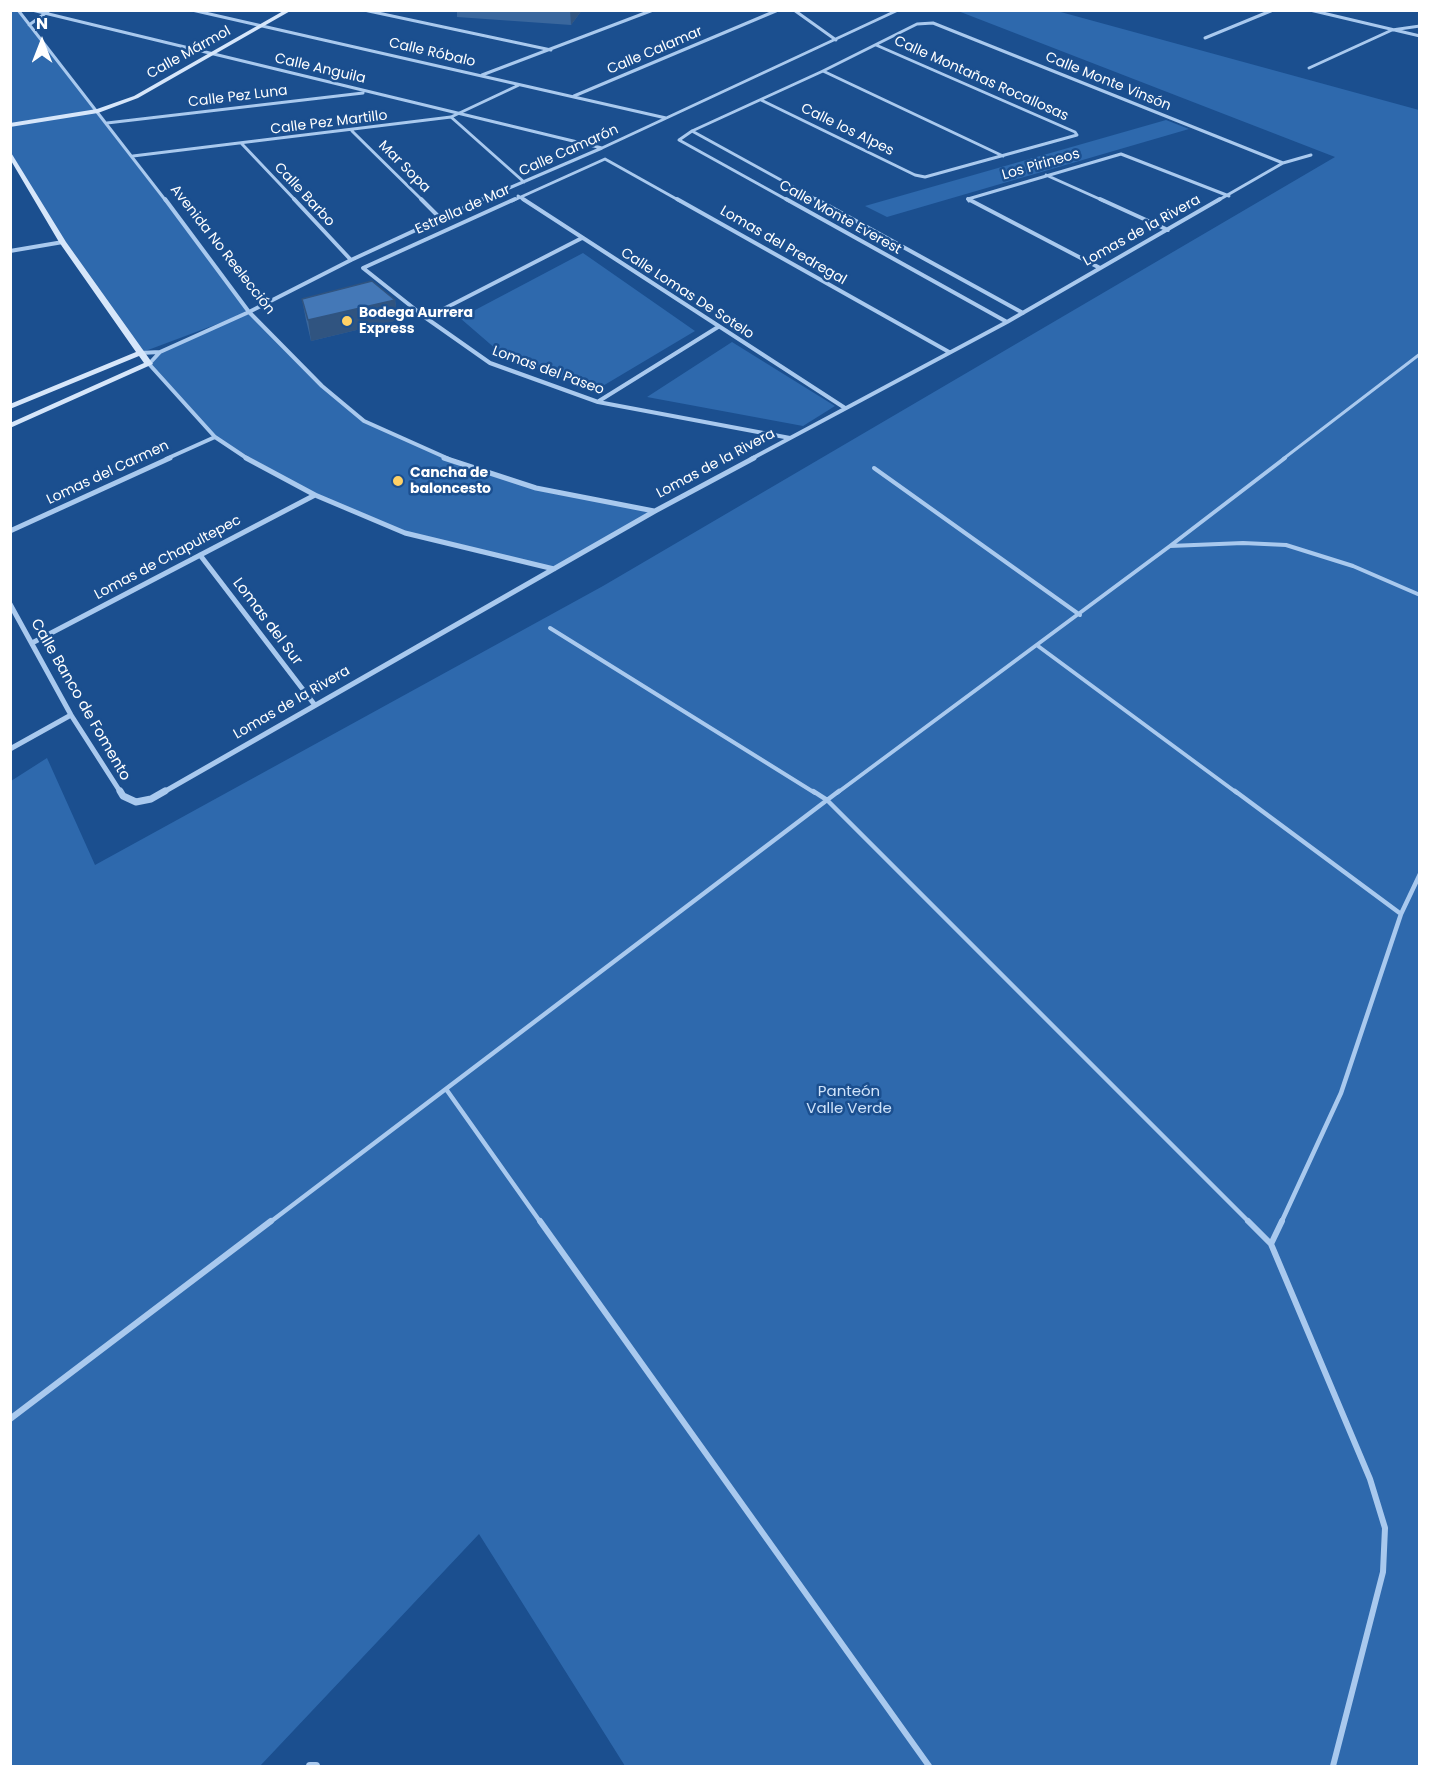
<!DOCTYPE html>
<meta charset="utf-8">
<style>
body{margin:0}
#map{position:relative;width:1430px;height:1777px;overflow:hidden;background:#1b4f8f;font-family:Poppins,sans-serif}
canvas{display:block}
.frame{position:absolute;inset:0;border:12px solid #fff;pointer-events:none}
.north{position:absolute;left:12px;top:12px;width:60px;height:60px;-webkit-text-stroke:4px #1b4f8f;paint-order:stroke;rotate:0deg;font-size:16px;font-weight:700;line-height:24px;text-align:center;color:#fff}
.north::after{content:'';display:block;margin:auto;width:21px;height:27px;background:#fff;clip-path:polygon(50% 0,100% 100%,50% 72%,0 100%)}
</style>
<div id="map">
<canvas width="1430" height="1777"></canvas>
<div class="frame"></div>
<div class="north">N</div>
</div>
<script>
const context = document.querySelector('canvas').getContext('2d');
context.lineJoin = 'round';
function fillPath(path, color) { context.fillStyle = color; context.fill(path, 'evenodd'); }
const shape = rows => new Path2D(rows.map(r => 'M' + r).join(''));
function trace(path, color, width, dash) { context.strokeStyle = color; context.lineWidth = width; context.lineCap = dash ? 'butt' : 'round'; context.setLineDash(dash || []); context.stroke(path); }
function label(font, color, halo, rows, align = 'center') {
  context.font = font + ' Poppins,sans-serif'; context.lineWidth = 5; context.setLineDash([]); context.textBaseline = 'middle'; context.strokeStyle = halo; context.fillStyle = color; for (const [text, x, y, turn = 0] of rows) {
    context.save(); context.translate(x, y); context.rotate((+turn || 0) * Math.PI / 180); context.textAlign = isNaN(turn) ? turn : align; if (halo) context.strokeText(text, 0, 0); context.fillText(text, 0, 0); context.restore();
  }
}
fillPath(shape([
 [10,11,19,11,249,312,322,386,364,421,442,457,536,488,655,511,554,569,405,533,315,495,215,437,149,364,160,352,236,317,140,353,63,242,11,153],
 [958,11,1057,11,1419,110,1419,1766,625,1766,479,1534,260,1766,11,1766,11,781,47,758,95,865,603,586,1335,157],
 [1166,120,1189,129,887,217,865,206],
 [583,253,695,331,596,390,504,356,460,318],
 [732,342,835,406,803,426,647,397]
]), '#2e69ad');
trace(shape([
 [1283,459,1420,354]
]), '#a9c9ee', 3);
trace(shape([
 [874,468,1080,615],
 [1170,546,1285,458],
 [550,628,815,793],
 [1038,646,1237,793],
 [837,793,1170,546,1243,543,1286,545,1353,566,1420,595]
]), '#a9c9ee', 4);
trace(shape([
 [813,791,827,800,1250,1223],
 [1235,791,1401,914],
 [446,1089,541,1223],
 [269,1223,839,791],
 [1281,1223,1341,1093,1401,914,1420,874]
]), '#a9c9ee', 4.5);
trace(shape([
 [540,1221,929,1766],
 [1248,1221,1271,1244,1370,1479,1385,1528,1383,1572,1333,1766],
 [1271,1244,1282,1221],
 [10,1419,271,1221]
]), '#a9c9ee', 6);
trace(shape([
 [18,10,166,201],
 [32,10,602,148],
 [192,10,666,118],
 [364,10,551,50],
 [794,10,836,40],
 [1310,10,1420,36],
 [29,25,50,10],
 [1205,38,1273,10],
 [1309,68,1392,30,1420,26],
 [823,71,1003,156],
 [482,75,653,10],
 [574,96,778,10],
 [761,100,915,175,925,177,1077,135,1075,132,876,45],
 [451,117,524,182],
 [107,123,363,93],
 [352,131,423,201],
 [692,131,819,201],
 [242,144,296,201],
 [133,156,451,117,519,85],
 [1046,175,1104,201],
 [518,196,526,201],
 [479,201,602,148,898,10],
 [512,201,605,159,680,201],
 [789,201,679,140,692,131,823,71,917,24,933,23,1283,163],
 [969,201,968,199,1121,154,1229,196],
 [1217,201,1283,163,1311,155]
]), '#a9c9ee', 3);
trace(shape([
 [165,199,249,312,322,386,364,421,449,459],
 [294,199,351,260],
 [421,199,440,218],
 [515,199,363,268,426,318,490,363,598,402,790,438],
 [523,199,845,408],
 [677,199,949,352],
 [786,199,1007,322],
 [816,199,1023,313],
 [968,199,1100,268],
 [1100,199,1168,230],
 [10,251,63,242],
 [426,318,582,238],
 [160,352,149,364,215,437,248,459],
 [140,353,160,352,249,312,351,260,483,199],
 [599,401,718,327],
 [166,459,215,437],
 [751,459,1007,322,1220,199]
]), '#a9c9ee', 4);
trace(shape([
 [246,458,315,495,405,533,554,569],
 [444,458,536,488,654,511],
 [10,531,170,458],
 [200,555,314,704],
 [10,604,71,715,121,793],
 [32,643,315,495],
 [10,749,71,715],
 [162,793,655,511,754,458]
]), '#a9c9ee', 5);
trace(shape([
 [120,791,123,796,136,802,151,799,165,791]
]), '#a9c9ee', 7);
trace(shape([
 [310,1766,316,1766]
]), '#a9c9ee', 8);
fillPath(shape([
 [285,10,292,10,138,98,98,113,10,127,10,123,97,109,134,96,285,10],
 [10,151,66,242,153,364,10,428,10,423,144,363,139,356,10,409,10,404,136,352,59,242,10,159,10,151]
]), '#d6e6fa');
fillPath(shape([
 [457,10,582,10,571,25,457,17],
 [302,299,395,300,398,320,311,341,306,320]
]), '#3a679d');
fillPath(shape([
 [570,10,582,10,571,25],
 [395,300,398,320,311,341,308,320]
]), '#305480');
const building = shape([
 [372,281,395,300,308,320,302,299,372,281]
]);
fillPath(building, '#4478b7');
trace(building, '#305480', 1.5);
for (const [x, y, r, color] of [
 [347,321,6,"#ffd166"],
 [398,481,6,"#ffd166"]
]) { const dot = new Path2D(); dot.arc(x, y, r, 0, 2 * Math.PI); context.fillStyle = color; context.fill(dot); trace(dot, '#1b4f8f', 2); }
label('14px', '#fff', '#1b4f8f', [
 ["Calle Calamar",655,51,-23],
 ["Calle Mármol",189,53,-29],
 ["Calle Róbalo",432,53,13],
 ["Calle Anguila",320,69,13],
 ["Calle Montañas Rocallosas",981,79,24],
 ["Calle Monte Vinsón",1108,82,22],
 ["Calle Pez Luna",238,97,-7],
 ["Calle Pez Martillo",329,123,-7],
 ["Calle los Alpes",847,130,26],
 ["Calle Camarón",569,151,-24],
 ["Los Pirineos",1041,165,-16],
 ["Mar Sopa",404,167,45],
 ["Calle Barbo",304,195,47],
 ["Estrella de Mar",463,210,-24],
 ["Calle Monte Everest",840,218,29],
 ["Lomas de la Rivera",1142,231,-29],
 ["Lomas del Predregal",783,246,30],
 ["Avenida No Reelección",222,250,52],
 ["Calle Lomas De Sotelo",687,294,33],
 ["Lomas del Paseo",548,371,20],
 ["Lomas de la Rivera",716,464,-28],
 ["Lomas del Carmen",108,473,-25],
 ["Lomas de Chapultepec",168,558,-28],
 ["Lomas de la Rivera",292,703,-30]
]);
label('bold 14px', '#fff', '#1b4f8f', [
 ["Bodega Aurrera",359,313],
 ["Express",359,329],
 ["Cancha de",410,473],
 ["baloncesto",410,489]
], 'left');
label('15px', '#fff', '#1b4f8f', [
 ["Lomas del Sur",267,622,53],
 ["Calle Banco de Fomento",80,700,60]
]);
label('15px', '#cfe3fa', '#1b4f8f', [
 ["Panteón",849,1092],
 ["Valle Verde",849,1109]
]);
</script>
